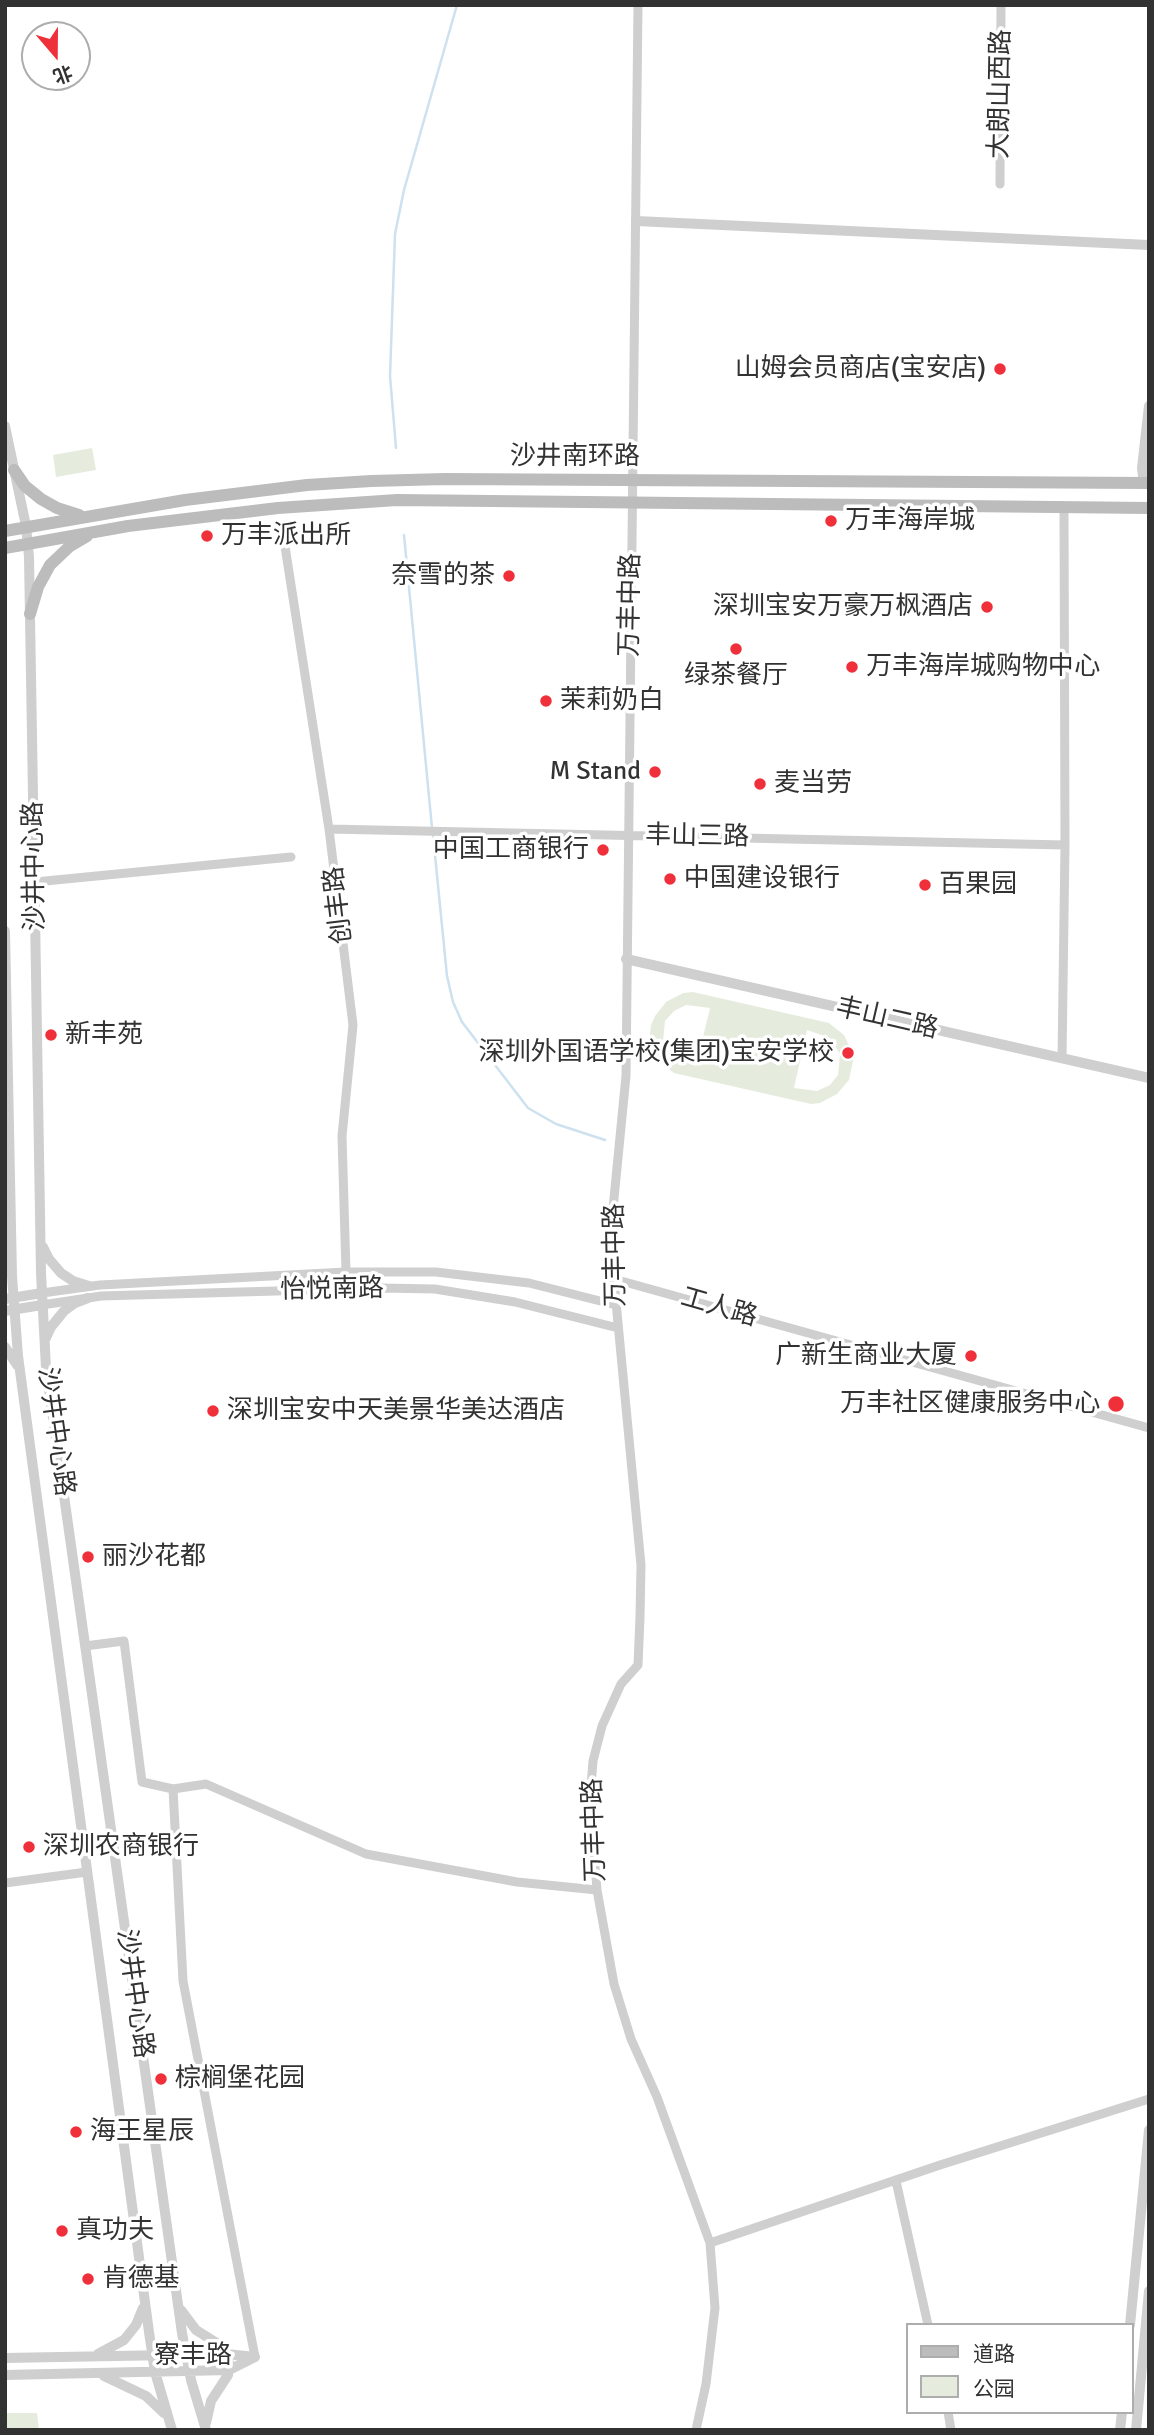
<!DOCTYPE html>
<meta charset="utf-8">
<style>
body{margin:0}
#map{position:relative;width:1154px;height:2435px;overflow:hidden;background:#fff;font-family:Signika,"Noto Sans SC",sans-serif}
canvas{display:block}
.frame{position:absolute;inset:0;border:7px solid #323232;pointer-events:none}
.legend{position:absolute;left:906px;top:2323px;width:228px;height:91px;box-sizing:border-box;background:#fff;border:2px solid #adadad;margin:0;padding:9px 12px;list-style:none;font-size:21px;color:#323232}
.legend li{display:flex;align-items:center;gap:14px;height:35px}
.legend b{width:35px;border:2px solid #adadad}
.north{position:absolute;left:21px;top:21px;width:70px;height:70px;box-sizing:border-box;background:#fff;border:2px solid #adadad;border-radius:50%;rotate:160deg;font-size:19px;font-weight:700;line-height:28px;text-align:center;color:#323232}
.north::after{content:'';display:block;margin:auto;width:24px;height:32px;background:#ef2f3a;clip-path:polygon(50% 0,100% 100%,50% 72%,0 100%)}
</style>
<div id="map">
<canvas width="1154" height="2435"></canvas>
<div class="frame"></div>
<ul class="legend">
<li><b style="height:9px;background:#bcbcbc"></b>道路</li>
<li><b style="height:19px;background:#e5ecde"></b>公园</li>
</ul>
<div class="north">北</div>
</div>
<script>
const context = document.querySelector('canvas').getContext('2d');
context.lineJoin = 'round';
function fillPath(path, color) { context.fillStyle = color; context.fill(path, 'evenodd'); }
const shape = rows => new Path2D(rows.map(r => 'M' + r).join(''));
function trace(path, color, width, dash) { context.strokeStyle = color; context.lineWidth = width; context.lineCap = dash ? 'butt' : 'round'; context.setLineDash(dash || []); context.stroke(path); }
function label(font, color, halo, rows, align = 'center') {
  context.font = font + ' Signika,"Noto Sans SC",sans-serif'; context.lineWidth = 7; context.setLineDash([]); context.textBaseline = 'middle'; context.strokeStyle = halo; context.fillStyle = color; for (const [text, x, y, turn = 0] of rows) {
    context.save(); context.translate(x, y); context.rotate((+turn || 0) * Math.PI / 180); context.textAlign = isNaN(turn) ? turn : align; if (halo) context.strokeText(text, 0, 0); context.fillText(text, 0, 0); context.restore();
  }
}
fillPath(shape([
 [92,448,96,470,56,477,53,455],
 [693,992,829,1023,844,1035,852,1052,853,1061,849,1080,837,1094,820,1103,811,1104,674,1073,660,1061,654,1053,650,1035,651,1025,655,1016,666,1002,683,993],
 [686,1005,710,1008,696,1066,674,1058,663,1041,665,1021,674,1011],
 [807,1030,830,1038,840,1054,838,1075,830,1085,817,1091,794,1088],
 [5,2413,37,2413,39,2430,5,2430]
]), '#e5ecde');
trace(shape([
 [396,448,390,376,395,234,404,190,457,5],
 [404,535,432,828],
 [433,835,447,976,453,1002,462,1022,528,1108,556,1124,605,1140]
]), '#cde1ef', 2.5);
trace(shape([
 [638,5,626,1076,610,1239,641,1565,640,1617,638,1665,621,1684,602,1726,593,1761,590,1799,597,1890,614,1984,631,2039,657,2097,710,2243,715,2308,706,2384,696,2430],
 [1000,184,1001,5],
 [284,540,329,829,353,1025,342,1136,346,1272],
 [329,829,1065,845],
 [35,882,291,857],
 [1062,1058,1065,845,1064,507],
 [614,1279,1149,1428],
 [42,1293,100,1285,346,1272,436,1272,529,1283,616,1305],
 [42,1305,101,1296,381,1288,435,1289,515,1302,618,1328],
 [85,1646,124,1641,142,1782,173,1789,206,1784,366,1854,517,1882,597,1890],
 [173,1789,183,1981,255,2357],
 [5,1883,87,1872],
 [896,2181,928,2325],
 [710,2243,940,2165,1149,2099],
 [948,2412,951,2430]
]), '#cfcfcf', 9);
trace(shape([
 [636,221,1149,245],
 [5,426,26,526,29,557,41,1273,46,1368,182,2333,191,2380,206,2430],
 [1144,483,1142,468,1149,406],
 [5,931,12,1276,18,1356,149,2332,155,2372,172,2430],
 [626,959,1149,1078],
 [43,1247,49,1259,61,1273,73,1281,89,1286],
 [5,1299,42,1293],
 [5,1311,42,1305],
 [45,1340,51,1327,64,1311,75,1303,88,1298],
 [5,1347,17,1365],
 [181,2310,196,2330,223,2347,229,2363,228,2375,211,2401,206,2423],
 [1130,2325,1149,2130],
 [98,2354,124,2340,136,2325,143,2308],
 [5,2358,227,2354,255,2357],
 [5,2375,229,2370,255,2357],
 [104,2376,146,2396,164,2413],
 [1120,2430,1122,2412],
 [1136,2430,1149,2291]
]), '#cfcfcf', 10);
trace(shape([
 [14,470,25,486,41,499,57,508,79,515],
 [5,531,185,500,307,485,371,481,445,479,1149,483],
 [5,548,128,526,278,508,397,500,1149,508],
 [30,614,38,587,50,565,70,546,87,536]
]), '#bcbcbc', 12);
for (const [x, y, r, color] of [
 [1000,369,7,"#ef2f3a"],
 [831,521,7,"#ef2f3a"],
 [207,536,7,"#ef2f3a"],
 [509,576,7,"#ef2f3a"],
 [987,607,7,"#ef2f3a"],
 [736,649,7,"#ef2f3a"],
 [852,667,7,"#ef2f3a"],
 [546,701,7,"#ef2f3a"],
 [655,772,7,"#ef2f3a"],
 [760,784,7,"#ef2f3a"],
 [603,850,7,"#ef2f3a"],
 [670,879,7,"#ef2f3a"],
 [925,885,7,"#ef2f3a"],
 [51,1035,7,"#ef2f3a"],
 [848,1053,7,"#ef2f3a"],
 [971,1356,7,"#ef2f3a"],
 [1116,1404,9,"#ef2f3a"],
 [213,1411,7,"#ef2f3a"],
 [88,1557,7,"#ef2f3a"],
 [29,1847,7,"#ef2f3a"],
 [161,2079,7,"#ef2f3a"],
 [76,2132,7,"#ef2f3a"],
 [62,2231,7,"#ef2f3a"],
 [88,2279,7,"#ef2f3a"]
]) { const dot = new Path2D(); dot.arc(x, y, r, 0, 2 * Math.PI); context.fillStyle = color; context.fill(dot); trace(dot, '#fff', 2.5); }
label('26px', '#323232', '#fff', [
 ["大朗山西路",1001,94,-89],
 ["沙井南环路",575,457],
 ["万丰中路",631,605,-89],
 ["丰山三路",697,837,1],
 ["沙井中心路",35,866,-91],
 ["创丰路",339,905,-97],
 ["丰山二路",887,1019,13],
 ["万丰中路",616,1255,-91],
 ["怡悦南路",332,1290,-1],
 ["工人路",719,1308,16],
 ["沙井中心路",55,1432,82],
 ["万丰中路",595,1830,-92],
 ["沙井中心路",134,1994,82],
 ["寮丰路",193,2356]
]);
label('26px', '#323232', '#fff', [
 ["山姆会员商店(宝安店)",986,369,"right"],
 ["万丰海岸城",845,521],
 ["万丰派出所",221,536],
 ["奈雪的茶",495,576,"right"],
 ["深圳宝安万豪万枫酒店",973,607,"right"],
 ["万丰海岸城购物中心",866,667],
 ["绿茶餐厅",736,676,"center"],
 ["茉莉奶白",560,701],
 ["M Stand",641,772,"right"],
 ["麦当劳",774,784],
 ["中国工商银行",589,850,"right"],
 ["中国建设银行",684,879],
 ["百果园",939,885],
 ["新丰苑",65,1035],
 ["深圳外国语学校(集团)宝安学校",834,1053,"right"],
 ["广新生商业大厦",957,1356,"right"],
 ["万丰社区健康服务中心",1100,1404,"right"],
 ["深圳宝安中天美景华美达酒店",227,1411],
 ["丽沙花都",102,1557],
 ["深圳农商银行",43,1847],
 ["棕榈堡花园",175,2079],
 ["海王星辰",90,2132],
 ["真功夫",76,2231],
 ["肯德基",102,2279]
], 'left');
</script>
